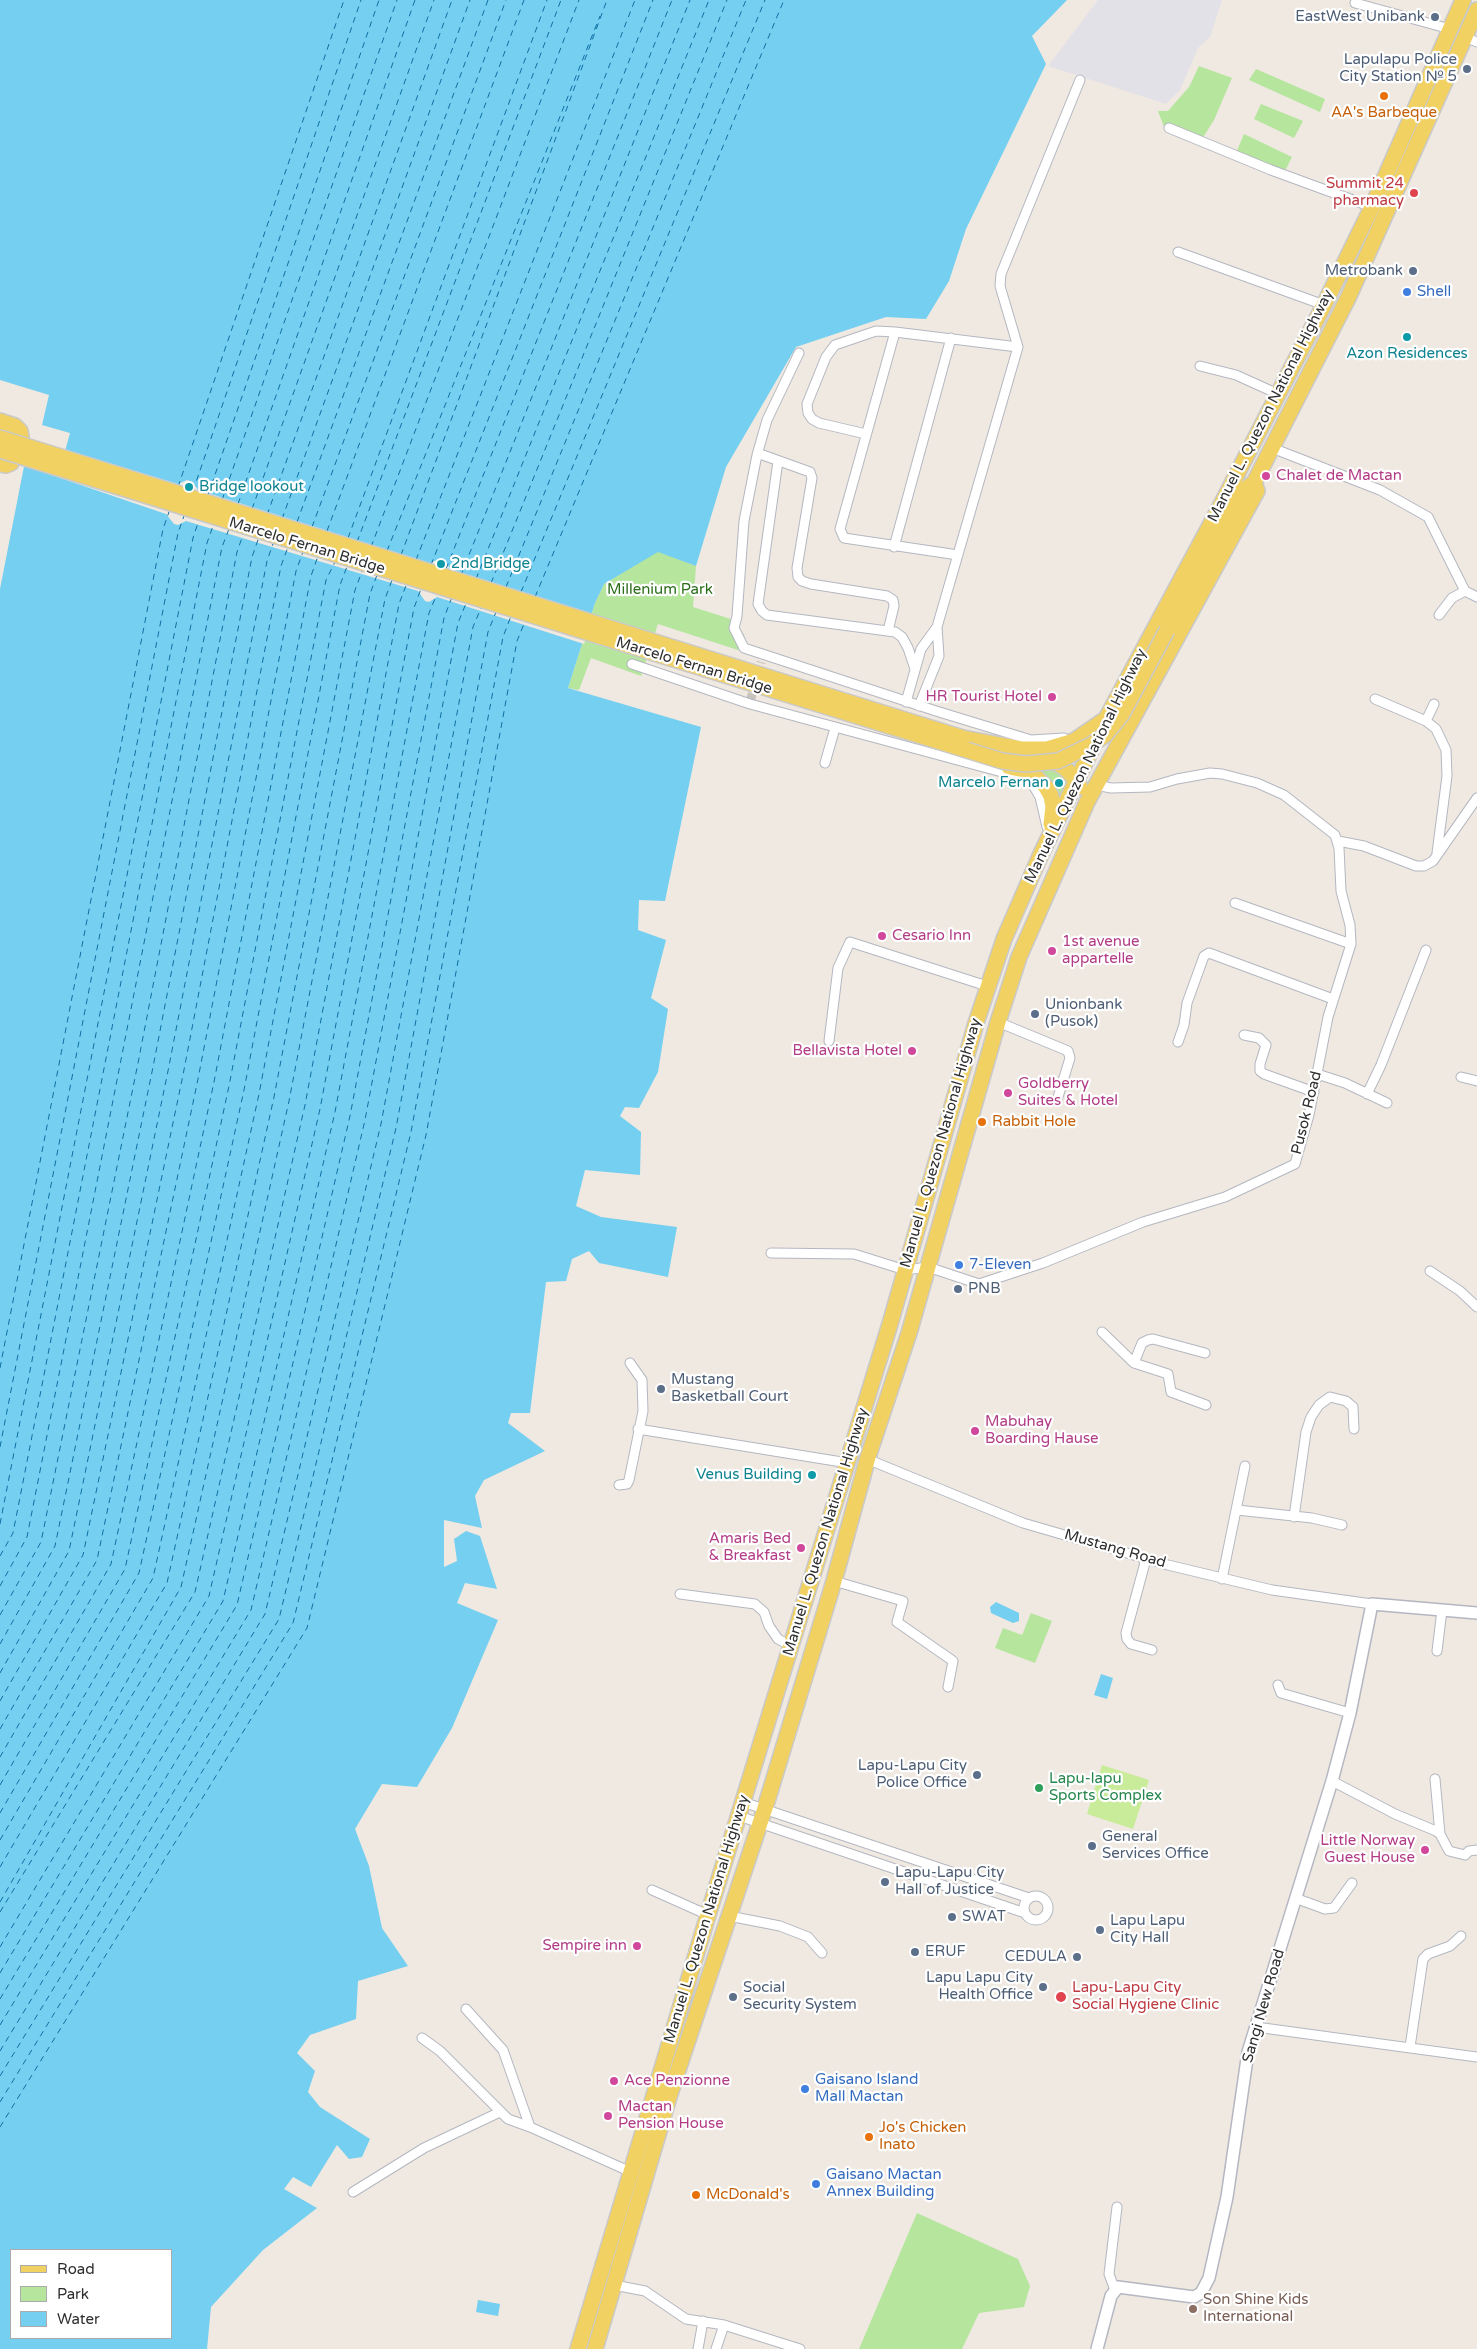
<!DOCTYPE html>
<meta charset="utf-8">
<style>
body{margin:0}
#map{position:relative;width:1477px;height:2349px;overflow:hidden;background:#efe9e1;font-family:"Varela Round",sans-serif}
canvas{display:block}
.legend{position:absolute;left:10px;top:2249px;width:162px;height:90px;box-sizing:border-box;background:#fff;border:1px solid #ababab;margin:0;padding:6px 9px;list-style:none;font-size:15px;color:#2e2e2e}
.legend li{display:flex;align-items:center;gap:10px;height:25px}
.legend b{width:25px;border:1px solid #ababab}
</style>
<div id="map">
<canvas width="1477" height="2349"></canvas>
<ul class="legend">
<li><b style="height:6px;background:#f2d163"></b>Road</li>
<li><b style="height:14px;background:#b6e59e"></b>Park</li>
<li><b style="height:14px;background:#75cff0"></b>Water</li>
</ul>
</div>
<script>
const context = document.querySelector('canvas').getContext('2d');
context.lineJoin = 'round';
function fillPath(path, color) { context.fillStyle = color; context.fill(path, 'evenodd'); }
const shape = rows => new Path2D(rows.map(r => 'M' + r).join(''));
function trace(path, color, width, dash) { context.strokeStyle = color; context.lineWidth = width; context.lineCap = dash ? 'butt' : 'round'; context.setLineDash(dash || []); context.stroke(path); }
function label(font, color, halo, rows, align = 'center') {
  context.font = font + ' "Varela Round",sans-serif'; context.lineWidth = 4.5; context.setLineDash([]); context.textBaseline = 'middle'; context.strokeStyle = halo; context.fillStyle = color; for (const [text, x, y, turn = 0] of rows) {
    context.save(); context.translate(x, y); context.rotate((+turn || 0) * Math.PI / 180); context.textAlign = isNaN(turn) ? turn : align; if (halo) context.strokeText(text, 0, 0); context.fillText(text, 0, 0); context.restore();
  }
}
fillPath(shape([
 [1098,0,1222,0,1210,37,1198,48,1180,90,1166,104,1048,66]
]), '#e3e1e8');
fillPath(shape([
 [1199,66,1232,78,1214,120,1202,139,1170,124,1166,132,1158,111,1168,111,1189,87],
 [1256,69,1325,99,1320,112,1249,80],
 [1261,104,1303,121,1294,138,1254,119],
 [1244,134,1292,157,1284,173,1236,153],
 [658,551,696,566,693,607,734,620,744,635,746,645,744,652,658,624,641,676,591,658,579,690,568,688,595,603,604,584],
 [1054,769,1068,777,1072,786,1059,810,1040,771],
 [1031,1613,1052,1621,1035,1663,995,1648,1003,1628,1022,1635],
 [917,2213,1018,2259,1030,2286,1024,2307,979,2313,962,2349,859,2349]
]), '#b6e59e');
fillPath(shape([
 [1102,1765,1149,1780,1133,1829,1087,1814]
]), '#c9ec9a');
fillPath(shape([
 [0,0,1067,0,1032,36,1046,64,966,229,949,281,926,319,886,317,796,347,726,467,696,566,658,552,604,584,595,603,568,688,701,727,665,901,639,900,638,930,666,940,651,998,668,1009,658,1072,639,1108,625,1107,620,1116,641,1132,640,1175,585,1170,576,1206,601,1217,677,1227,668,1277,599,1263,589,1251,572,1259,566,1281,546,1282,530,1413,511,1413,508,1423,545,1451,484,1480,475,1496,482,1528,444,1520,444,1567,457,1561,454,1539,466,1531,480,1536,497,1589,465,1583,457,1603,498,1620,452,1728,417,1787,382,1784,355,1829,369,1866,382,1928,408,1966,358,1981,356,2019,310,2035,297,2053,315,2071,308,2092,320,2107,370,2139,362,2157,349,2159,337,2145,311,2187,293,2177,284,2189,317,2208,263,2250,211,2307,207,2349,0,2349,0,589,27,451,62,462,70,433,42,425,49,395,0,380],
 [11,2250,171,2250,171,2338,11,2338],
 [996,1602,1019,1613,1019,1621,1013,1623,991,1613,990,1607],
 [1101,1674,1113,1678,1107,1699,1094,1695],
 [478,2300,500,2304,498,2316,476,2312]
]), '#75cff0');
fillPath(shape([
 [63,449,178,484,187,480,193,482,198,490,430,563,439,559,445,561,450,569,594,614,584,644,437,597,429,602,425,601,418,591,186,521,178,525,174,524,166,514,22,465,25,450,60,459]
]), '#efe9e1');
trace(shape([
 [178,487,344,0],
 [193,491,361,0],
 [208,495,379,0],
 [222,500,397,0],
 [238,504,415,0],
 [252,509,434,0],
 [267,515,452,0],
 [282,519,470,0],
 [297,522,488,0],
 [312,527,506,0],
 [327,531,524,0],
 [348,538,547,0],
 [357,542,561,0],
 [371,547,579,0],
 [387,551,600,16],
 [401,555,607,0],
 [416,560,635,0],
 [431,565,653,0],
 [446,569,672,0],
 [461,575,690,0],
 [476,579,709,0],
 [491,583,727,0],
 [506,587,746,0],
 [521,592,765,0],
 [535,597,784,0],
 [0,1368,163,529,170,509],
 [0,1447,178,533,184,516],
 [0,1524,193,538,199,520],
 [0,1556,13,1533,207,543,214,523],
 [0,1586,27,1537,222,547,229,529],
 [0,1615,41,1542,138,1063,237,552,244,532],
 [0,1644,55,1546,153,1067,252,557,259,537],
 [0,1673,69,1551,168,1071,267,561,274,541],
 [0,1701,83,1555,183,1075,281,566,288,547],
 [0,1729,97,1560,198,1079,296,571,303,552],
 [0,1757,111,1564,214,1082,311,576,318,556],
 [0,1785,125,1569,229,1086,326,580,335,562],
 [0,1813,139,1573,244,1090,340,585,348,564],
 [0,1840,153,1578,259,1094,355,590,363,569],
 [0,1867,167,1583,274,1097,370,594,377,575],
 [0,1902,181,1587,289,1101,385,599,392,580],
 [0,1912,195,1592,305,1105,399,604,407,583],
 [0,1947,209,1596,320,1109,414,608,421,589],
 [0,1973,223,1601,335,1112,429,613,437,594],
 [0,1999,237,1605,350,1116,444,618,452,597],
 [0,2025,251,1610,365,1120,458,623,467,601],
 [0,2051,265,1614,381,1124,473,627,481,608],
 [0,2076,279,1619,396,1128,488,632,496,612],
 [0,2102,293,1623,411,1132,503,637,511,616],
 [0,2127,307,1628,426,1135,517,641,526,619]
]), '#0d6fa3', 1, [6, 5]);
trace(shape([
 [750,702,761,662]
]), '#c8c4bd', 9, [9, 4.5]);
const minor = shape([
 [1355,3,1450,29],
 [1465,37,1477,42],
 [1169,128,1271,170,1372,207],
 [1178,252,1324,305],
 [895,332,840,529,844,538,958,555],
 [799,353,767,420,757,455,744,521,737,616,734,628,744,648,936,711,1031,740,1064,738],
 [1200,366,1236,375,1278,394],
 [866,434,819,423,812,419,808,413,807,404,826,357,835,345,876,331,895,332,1018,347],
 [1272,448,1380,490,1428,517,1465,591,1477,597],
 [760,454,810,472,812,478,797,568,798,577,802,581,811,584,887,596,893,600,894,606,888,631],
 [778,461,758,604,762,611,767,615,895,632,902,637,908,648,915,669],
 [894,547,951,338],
 [1439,615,1452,598,1465,591],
 [632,664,750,704,1024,778,1033,785,1040,797,1047,827],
 [1375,699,1426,721,1436,729,1446,750,1447,776,1437,853],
 [906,702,921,649,937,627,1018,347,1000,286,1001,274,1080,80],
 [919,706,939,656,937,627],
 [1426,721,1434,704],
 [825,763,835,728],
 [1338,841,1364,846,1416,866,1424,866,1433,861,1477,798],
 [1235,903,1351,944],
 [998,1022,1068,1051,1070,1058,1058,1097],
 [1244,1035,1259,1038,1266,1045,1260,1064,1260,1071,1264,1074,1314,1092],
 [829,1041,838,968,850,942,987,986],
 [1178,1042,1184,1025,1187,1003,1204,956,1209,953,1333,999],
 [1317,1074,1345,1083,1387,1103],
 [1461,1077,1477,1081],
 [1367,1094,1381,1065,1426,950],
 [771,1253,854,1254,905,1270,928,1267,979,1284,1043,1263,1143,1222,1225,1197,1295,1164,1309,1115,1328,1017,1351,944,1350,925,1341,891,1339,848,1335,835,1284,795,1257,783,1222,774,1210,773,1177,779,1150,787,1111,788,1096,785],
 [1430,1271,1460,1291,1477,1307],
 [1102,1332,1134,1363,1168,1374,1171,1392,1206,1405],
 [1134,1363,1142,1343,1148,1340,1153,1339,1205,1353],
 [638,1429,848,1463],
 [867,1459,1023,1523,1168,1565,1272,1590,1372,1604],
 [619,1485,627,1484,629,1480,643,1411,642,1380,630,1363],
 [1237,1510,1312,1518,1342,1525],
 [1294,1517,1306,1432,1311,1417,1319,1405,1330,1397,1346,1401,1353,1407,1354,1429],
 [1146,1559,1126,1633,1127,1639,1131,1644,1152,1650],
 [1222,1579,1245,1466],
 [834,1581,903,1601,897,1622,953,1661,948,1687],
 [680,1594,755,1604,764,1612,769,1626,778,1639,791,1646],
 [1437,1651,1442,1610],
 [1278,1685,1281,1693,1350,1713],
 [1435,1779,1440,1834],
 [1332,1781,1395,1814,1436,1831,1440,1834,1449,1851,1465,1855,1469,1851,1477,1850],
 [743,1802,1029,1898],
 [739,1816,1025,1913],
 [652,1890,708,1915],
 '1024 1908a12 12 0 1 1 24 0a12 12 0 1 1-24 0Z',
 [1295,1898,1325,1909,1334,1908,1352,1883],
 [729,1916,780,1926,808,1937,822,1953],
 [466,2009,503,2050,530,2127],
 [1256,2027,1477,2057],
 [422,2038,440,2051,508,2119,530,2127,631,2172],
 [1410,2047,1423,1959,1428,1954,1450,1946,1461,1936],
 [353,2192,424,2148,500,2112],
 [614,2285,645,2291,686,2319,724,2325,800,2349],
 [1115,2290,1109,2274,1117,2207],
 [698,2349,703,2321],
 [716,2349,724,2325]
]);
const tertiary = shape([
 [1097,2349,1111,2296,1118,2287,1194,2297,1201,2293,1209,2278,1227,2197,1248,2052,1332,1781,1350,1713,1372,1604,1477,1613]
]);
const primary = shape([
 [0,421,15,426,20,431,21,437,11,463,6,465,0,464],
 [1167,630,1246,488,1254,483],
 [963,738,1022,749,1047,749,1074,741,1103,721],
 [1045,757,1064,767,1076,780,1080,787],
 [1009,767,1024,770,1034,775,1046,787,1051,796,1053,807,1051,824],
 [578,2349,708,1915,890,1324,976,1023,1004,939,1041,854,1106,719,1220,507,1324,305,1372,207,1463,0],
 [595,2349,669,2097,765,1808,834,1581,868,1457,909,1333,998,1022,1019,957,1087,802,1257,491,1254,483,1348,298,1477,10]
]);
trace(minor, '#b4b7c1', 11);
trace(tertiary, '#b4b7c1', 14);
trace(primary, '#c9c9c9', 18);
trace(minor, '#fff', 9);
trace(tertiary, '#fff', 11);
trace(primary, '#f2d163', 15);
const primaryBridge = shape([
 [0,438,963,738],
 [0,450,1002,761,1026,764,1058,761,1091,745,1105,735,1122,714,1167,630]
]);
trace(primaryBridge, '#c9c9c9', 18, []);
trace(primaryBridge, '#f2d163', 15);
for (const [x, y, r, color] of [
 [1435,17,5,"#5c6f8a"],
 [1467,69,5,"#5c6f8a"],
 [1384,96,5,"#e8710a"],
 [1414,193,5,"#e0444e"],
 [1413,271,5,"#5c6f8a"],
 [1407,292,5,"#3f7fe0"],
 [1407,337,5,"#0f9aa8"],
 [1266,476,5,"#d1479c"],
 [189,487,5,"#0f9aa8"],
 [441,564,5,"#0f9aa8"],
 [1052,697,5,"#d1479c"],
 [1059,783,5,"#0f9aa8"],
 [882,936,5,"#d1479c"],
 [1052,951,5,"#d1479c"],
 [1035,1014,5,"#5c6f8a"],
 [912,1051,5,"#d1479c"],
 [1008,1093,5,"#d1479c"],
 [982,1122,5,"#e8710a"],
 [959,1265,5,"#3f7fe0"],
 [958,1289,5,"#5c6f8a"],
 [661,1389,5,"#5c6f8a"],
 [975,1431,5,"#d1479c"],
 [812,1475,5,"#0f9aa8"],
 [801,1548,5,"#d1479c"],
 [977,1775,5,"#5c6f8a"],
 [1039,1788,5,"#2e9e5b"],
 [1092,1846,5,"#5c6f8a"],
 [1425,1850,5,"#d1479c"],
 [885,1882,5,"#5c6f8a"],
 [952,1917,5,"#5c6f8a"],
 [1100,1930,5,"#5c6f8a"],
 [637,1946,5,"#d1479c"],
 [915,1952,5,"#5c6f8a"],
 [1077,1957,5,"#5c6f8a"],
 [1043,1987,5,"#5c6f8a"],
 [733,1997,5,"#5c6f8a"],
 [1061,1997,6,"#e0444e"],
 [614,2081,5,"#d1479c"],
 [805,2089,5,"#3f7fe0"],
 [608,2116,5,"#d1479c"],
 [869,2137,5,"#e8710a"],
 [816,2184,5,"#3f7fe0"],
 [696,2195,5,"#e8710a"],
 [1193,2309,5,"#8d6e63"]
]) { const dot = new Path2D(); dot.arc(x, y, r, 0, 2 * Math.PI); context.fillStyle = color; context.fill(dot); trace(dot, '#fff', 2); }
label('15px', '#4e5e75', '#fff', [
 ["EastWest Unibank",1425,17,"right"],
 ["Lapulapu Police",1457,60,"right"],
 ["City Station № 5",1457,77,"right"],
 ["Metrobank",1403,271,"right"],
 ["Unionbank",1045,1005],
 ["(Pusok)",1045,1022],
 ["PNB",968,1289],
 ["Mustang",671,1380],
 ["Basketball Court",671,1397],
 ["Lapu-Lapu City",967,1766,"right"],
 ["Police Office",967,1783,"right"],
 ["General",1102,1837],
 ["Services Office",1102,1854],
 ["Lapu-Lapu City",895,1873],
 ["Hall of Justice",895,1890],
 ["SWAT",962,1917],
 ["Lapu Lapu",1110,1921],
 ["City Hall",1110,1938],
 ["ERUF",925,1952],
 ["CEDULA",1067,1957,"right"],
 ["Lapu Lapu City",1033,1978,"right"],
 ["Health Office",1033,1995,"right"],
 ["Social",743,1988],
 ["Security System",743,2005]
], 'left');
label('15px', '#c56008', '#fff', [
 ["AA's Barbeque",1384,113,"center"],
 ["Rabbit Hole",992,1122],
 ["Jo's Chicken",879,2128],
 ["Inato",879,2145],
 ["McDonald's",706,2195]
], 'left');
label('15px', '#be3a42', '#fff', [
 ["Summit 24",1404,184],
 ["pharmacy",1404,201],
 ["Lapu-Lapu City",1072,1988,"left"],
 ["Social Hygiene Clinic",1072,2005,"left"]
], 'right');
label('15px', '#366cbe', '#fff', [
 ["Shell",1417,292],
 ["7-Eleven",969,1265],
 ["Gaisano Island",815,2080],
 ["Mall Mactan",815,2097],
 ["Gaisano Mactan",826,2175],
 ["Annex Building",826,2192]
], 'left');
label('15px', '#0d838f', '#fff', [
 ["Azon Residences",1407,354,"center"],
 ["Bridge lookout",199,487],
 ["2nd Bridge",451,564],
 ["Marcelo Fernan",1049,783,"right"],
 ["Venus Building",802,1475,"right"]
], 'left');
label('15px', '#2e2e2e', '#fff', [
 ["Manuel L. Quezon National Highway",1271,406,-63],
 ["Marcelo Fernan Bridge",307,546,17],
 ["Marcelo Fernan Bridge",694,666,17],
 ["Manuel L. Quezon National Highway",1086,766,-64],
 ["Pusok Road",1307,1113,-76],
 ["Manuel L. Quezon National Highway",941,1143,-74],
 ["Manuel L. Quezon National Highway",826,1532,-73],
 ["Mustang Road",1115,1549,16],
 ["Manuel L. Quezon National Highway",707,1919,-73],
 ["Sangi New Road",1264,2006,-74]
]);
label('15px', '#b23c85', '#fff', [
 ["Chalet de Mactan",1276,476],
 ["HR Tourist Hotel",1042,697,"right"],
 ["Cesario Inn",892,936],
 ["1st avenue",1062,942],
 ["appartelle",1062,959],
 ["Bellavista Hotel",902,1051,"right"],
 ["Goldberry",1018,1084],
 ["Suites & Hotel",1018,1101],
 ["Mabuhay",985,1422],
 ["Boarding Hause",985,1439],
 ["Amaris Bed",791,1539,"right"],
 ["& Breakfast",791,1556,"right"],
 ["Little Norway",1415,1841,"right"],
 ["Guest House",1415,1858,"right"],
 ["Sempire inn",627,1946,"right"],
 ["Ace Penzionne",624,2081],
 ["Mactan",618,2107],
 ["Pension House",618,2124]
], 'left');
label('15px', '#2c6e1b', '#fff', [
 ["Millenium Park",660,590]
]);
label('15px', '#27864d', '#fff', [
 ["Lapu-lapu",1049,1779],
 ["Sports Complex",1049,1796]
], 'left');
label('15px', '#785e54', '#fff', [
 ["Son Shine Kids",1203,2300],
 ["International",1203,2317]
], 'left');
</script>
